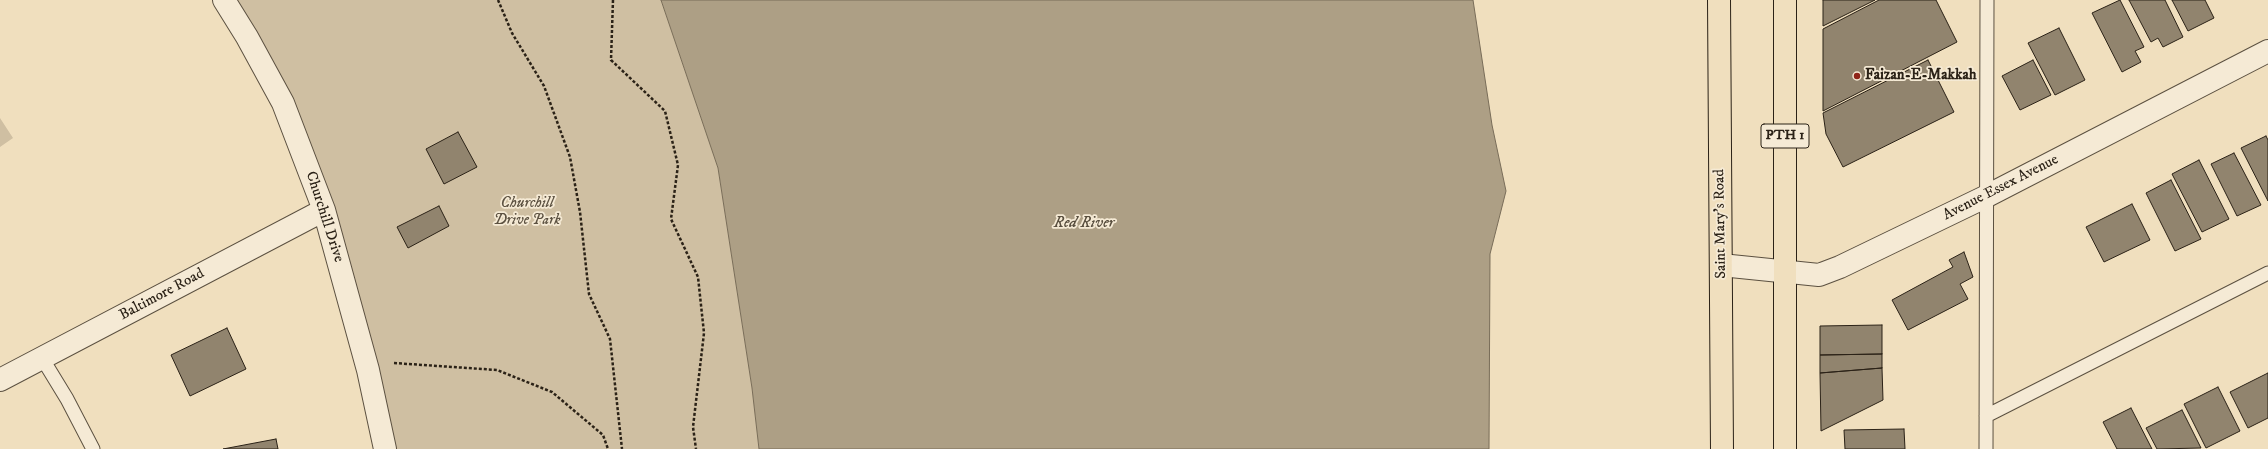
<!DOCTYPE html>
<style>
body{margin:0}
canvas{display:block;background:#f0dfbe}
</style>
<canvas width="2268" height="449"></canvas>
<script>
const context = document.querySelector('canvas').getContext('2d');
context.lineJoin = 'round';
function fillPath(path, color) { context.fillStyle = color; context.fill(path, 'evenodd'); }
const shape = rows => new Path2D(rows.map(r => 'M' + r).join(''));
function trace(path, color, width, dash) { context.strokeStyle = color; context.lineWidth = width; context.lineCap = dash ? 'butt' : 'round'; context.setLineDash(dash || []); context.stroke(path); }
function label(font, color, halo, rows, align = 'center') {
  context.font = font + ' "IM FELL DW Pica",serif'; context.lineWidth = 3.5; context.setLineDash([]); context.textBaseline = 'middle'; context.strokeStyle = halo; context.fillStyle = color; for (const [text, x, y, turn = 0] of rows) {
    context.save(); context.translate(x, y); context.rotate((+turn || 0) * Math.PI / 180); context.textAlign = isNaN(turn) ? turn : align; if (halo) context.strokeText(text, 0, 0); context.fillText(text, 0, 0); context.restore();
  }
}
fillPath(shape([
 [224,0,661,0,718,168,752,388,759,449,385,449,324,210],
 [0,118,13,138,0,147]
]), '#cfbfa2');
const water = shape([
 [661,0,1473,0,1492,125,1506,191,1490,254,1489,449,759,449,752,388,718,168,661,0]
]);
fillPath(water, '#ad9f85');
trace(water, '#796d59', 1);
const building = shape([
 [1823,0,1875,0,1823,26,1823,0],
 [1879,0,1936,0,1957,42,1823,111,1823,29,1879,0],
 [2120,0,2144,47,2135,51,2141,62,2122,72,2092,13,2120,0],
 [2129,0,2165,0,2183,37,2163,47,2158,38,2151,42,2129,0],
 [2172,0,2205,0,2214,18,2188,31,2172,0],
 [2059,28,2085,80,2055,95,2028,43,2059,28],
 [1928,60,1954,112,1843,167,1826,134,1823,113,1928,60],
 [2033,60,2051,95,2020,110,2002,76,2033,60],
 [458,132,477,167,444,184,426,149,458,132],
 [2266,136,2268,140,2268,201,2241,148,2266,136],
 [2234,153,2261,205,2237,216,2211,164,2234,153],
 [2199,160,2229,219,2202,232,2172,174,2199,160],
 [2171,180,2201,239,2175,251,2146,193,2171,180],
 [2132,204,2150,240,2104,262,2086,227,2132,204],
 [439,206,449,226,408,248,397,227,439,206],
 [1964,252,1973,277,1960,284,1968,299,1908,330,1892,300,1953,267,1949,260,1964,252],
 [1882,325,1882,354,1820,355,1820,326,1882,325],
 [227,328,246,369,190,396,171,355,227,328],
 [1882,354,1882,368,1820,373,1820,355,1882,354],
 [1882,368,1883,400,1821,431,1820,373,1882,368],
 [2268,373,2268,418,2248,428,2230,392,2268,373],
 [2218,387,2240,431,2206,448,2184,404,2218,387],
 [2131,408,2152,449,2117,449,2103,422,2131,408],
 [2182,410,2201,448,2157,449,2146,428,2182,410],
 [1904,429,1905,449,1845,449,1844,430,1904,429],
 [276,439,278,449,223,449,276,439]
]);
fillPath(building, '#91846e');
trace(building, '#2b2217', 1);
const lane = shape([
 [42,358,67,399,93,449],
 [1986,416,2268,273],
 [1986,449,1987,0]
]);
const street = shape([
 [224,0,247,37,283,103,324,210,368,370,385,449],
 [1721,265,1819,275,1840,267,1985,197,2268,51],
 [0,380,324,210]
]);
const highway = shape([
 [1719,0,1722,449],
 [1785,0,1785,449]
]);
trace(lane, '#5c5141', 15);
trace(street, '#5c5141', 24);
trace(highway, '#2b2217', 24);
trace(shape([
 [498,0,512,33,544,86,570,157,580,212,589,294,610,339,622,449],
 [613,0,611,60,665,111,678,165,671,219,698,277,704,333,693,427,696,449],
 [394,363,497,370,552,392,603,435,608,449]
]), '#2b2217', 2.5, [3, 2]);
trace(lane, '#f5ead5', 13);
trace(street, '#f5ead5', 22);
trace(highway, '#f0dfbe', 22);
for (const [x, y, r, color] of [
 [1857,76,4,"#8f2418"]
]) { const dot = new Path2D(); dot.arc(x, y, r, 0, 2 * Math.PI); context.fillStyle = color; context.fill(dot); trace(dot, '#f5ead5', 1.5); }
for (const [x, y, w] of [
 [1785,136,48]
]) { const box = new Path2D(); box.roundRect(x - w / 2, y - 12, w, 24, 3); context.fillStyle = '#f5ead5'; context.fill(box); trace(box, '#2b2217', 1); }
label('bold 14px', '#2b2217', null, [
 ["PTH 1",1785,136]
]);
label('bold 15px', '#2b2217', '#f5ead5', [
 ["Faizan-E-Makkah",1865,76]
], 'left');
label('15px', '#2b2217', '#f5ead5', [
 ["Avenue Essex Avenue",2001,188,-27],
 ["Churchill Drive",324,217,72],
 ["Saint Mary's Road",1721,224,-91],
 ["Baltimore Road",162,295,-28]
]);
label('italic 15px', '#5c5141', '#f5ead5', [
 ["Churchill",527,204],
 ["Drive Park",527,221]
]);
label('italic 16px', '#584e3e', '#f5ead5', [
 ["Red River",1084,224]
]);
</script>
